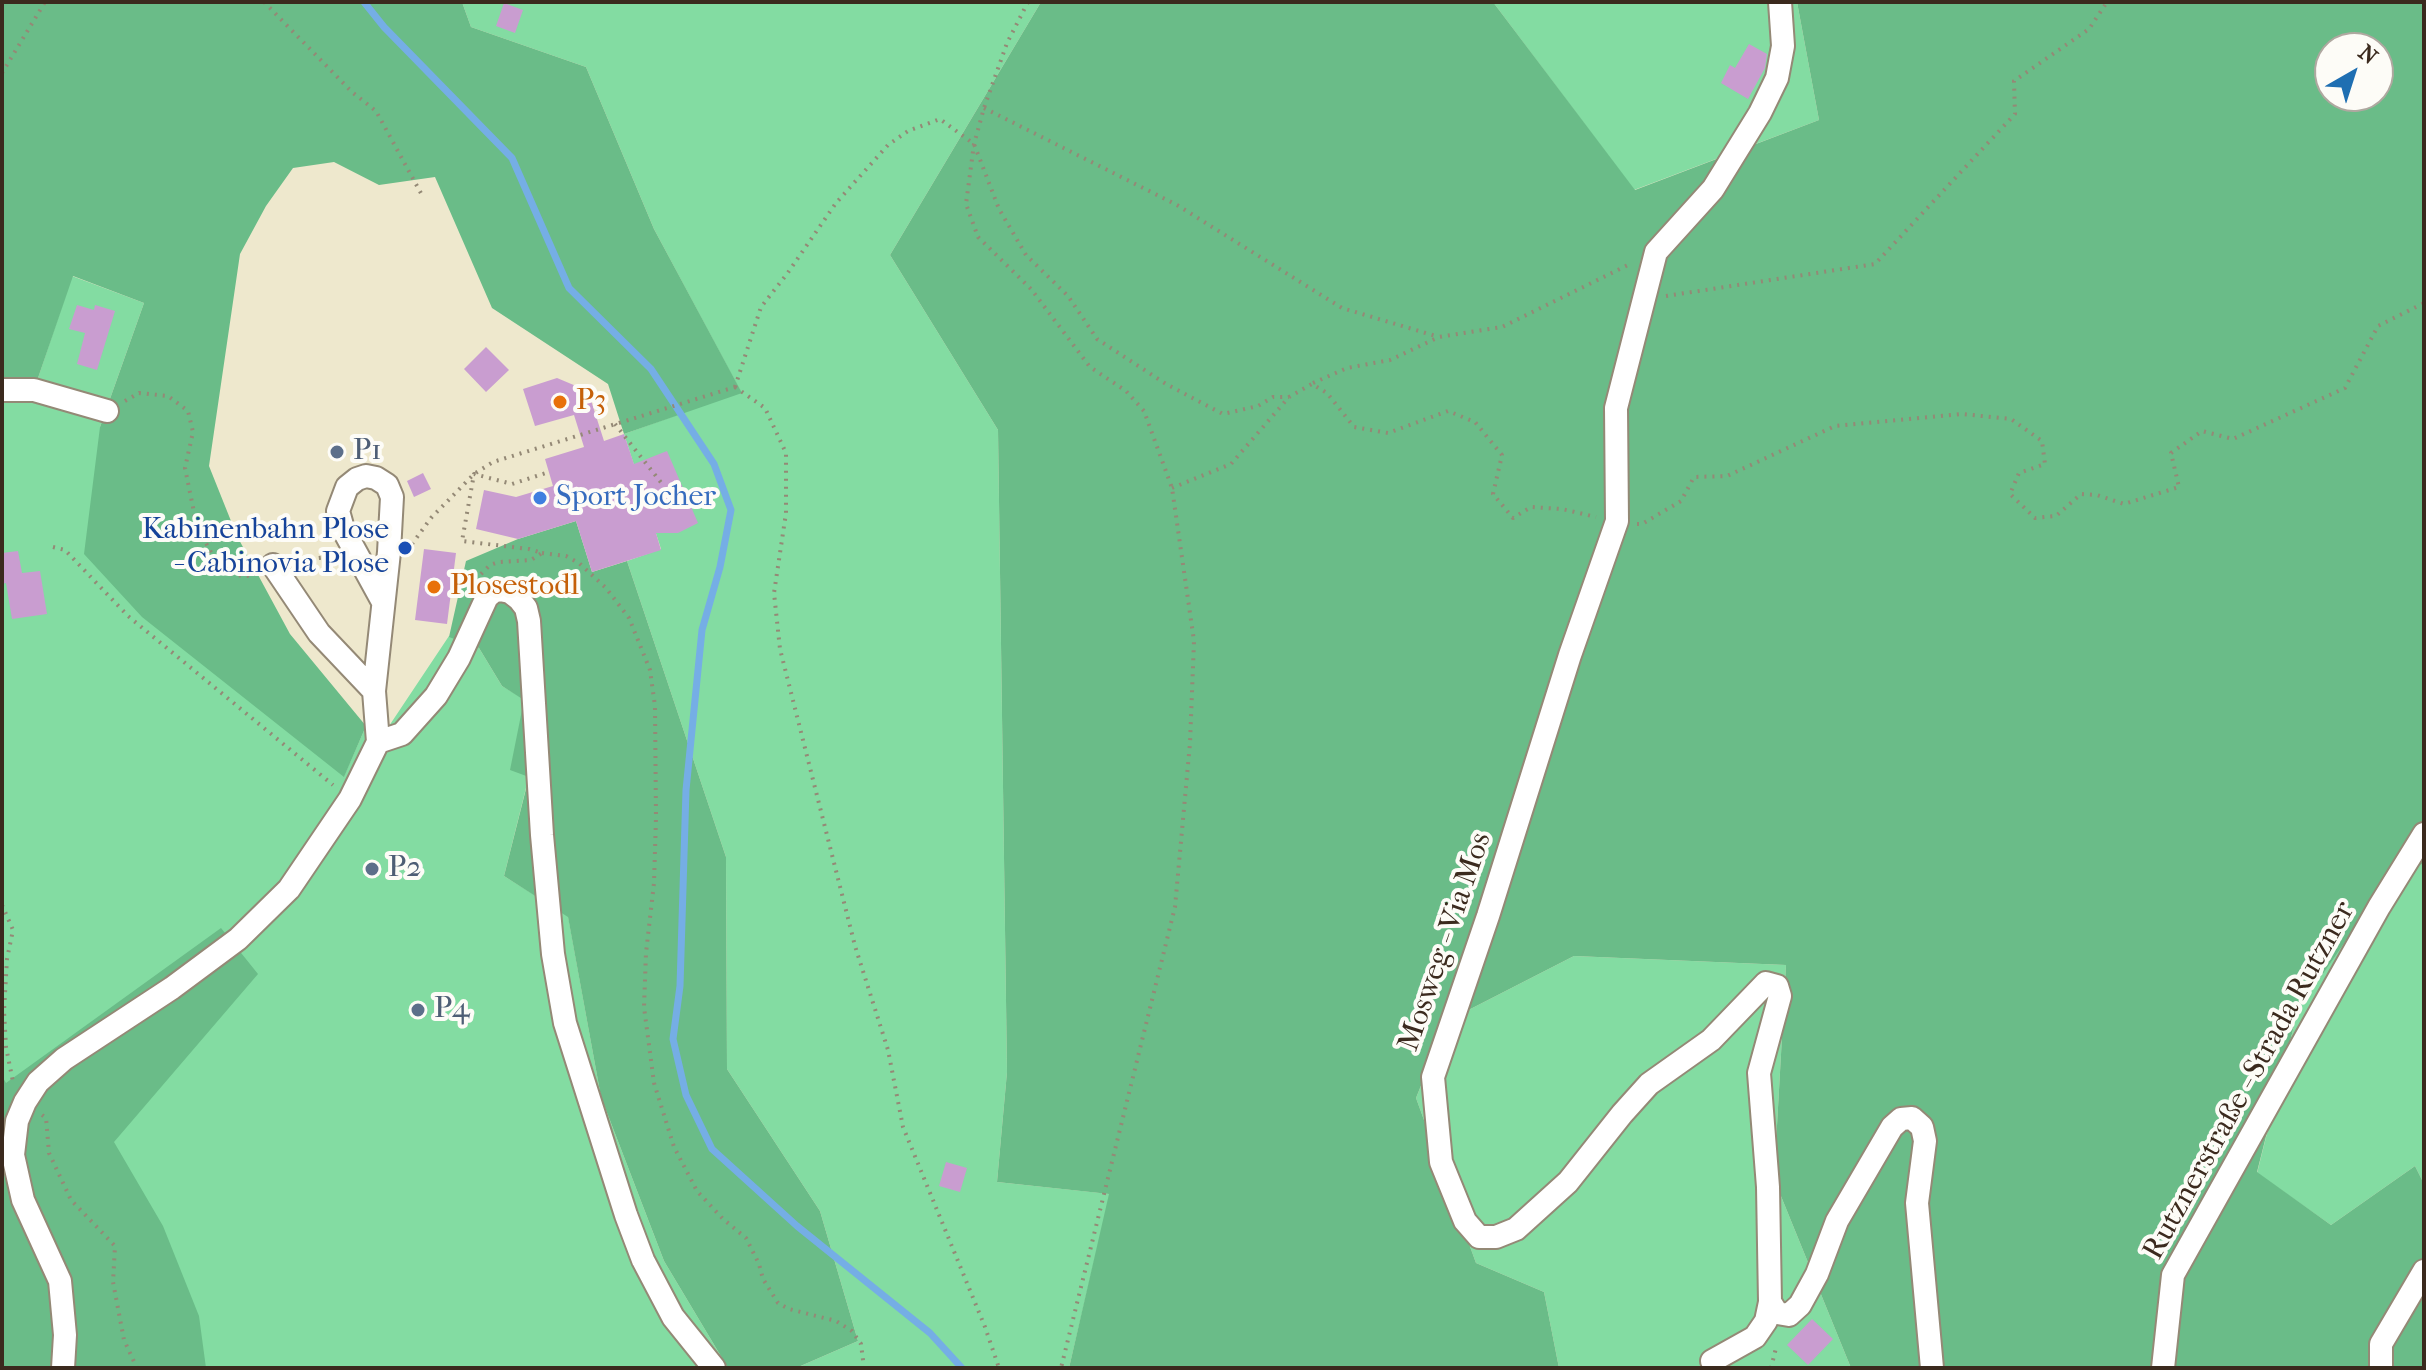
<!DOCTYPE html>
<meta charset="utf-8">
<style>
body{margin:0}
#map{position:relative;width:2426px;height:1370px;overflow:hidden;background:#eee8cd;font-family:"IM FELL French Canon",serif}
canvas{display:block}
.frame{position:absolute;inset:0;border:4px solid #3b2a1e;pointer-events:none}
.north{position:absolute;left:2314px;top:32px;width:80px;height:80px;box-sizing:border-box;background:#fdfcf7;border:2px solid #afa8a0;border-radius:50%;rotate:39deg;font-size:22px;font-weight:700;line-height:32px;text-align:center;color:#3b2a1e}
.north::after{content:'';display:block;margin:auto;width:28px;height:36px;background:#1f6fb2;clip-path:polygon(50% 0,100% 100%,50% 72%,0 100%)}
</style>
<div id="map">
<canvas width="2426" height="1370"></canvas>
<div class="frame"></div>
<div class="north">N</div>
</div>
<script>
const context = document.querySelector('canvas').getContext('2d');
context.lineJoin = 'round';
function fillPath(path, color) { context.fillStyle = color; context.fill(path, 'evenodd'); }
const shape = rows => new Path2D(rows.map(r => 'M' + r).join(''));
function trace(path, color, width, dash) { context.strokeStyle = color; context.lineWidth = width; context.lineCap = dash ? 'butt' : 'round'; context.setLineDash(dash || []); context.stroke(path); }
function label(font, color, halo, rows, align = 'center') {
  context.font = font + ' "IM FELL French Canon",serif'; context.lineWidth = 8; context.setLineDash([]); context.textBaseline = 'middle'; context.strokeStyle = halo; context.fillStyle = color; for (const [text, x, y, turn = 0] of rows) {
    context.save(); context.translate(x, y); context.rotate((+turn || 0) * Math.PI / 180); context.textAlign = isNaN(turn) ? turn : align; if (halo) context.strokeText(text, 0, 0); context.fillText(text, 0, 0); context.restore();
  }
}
fillPath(shape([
 [462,2,1041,2,890,255,998,430,1007,1072,997,1182,1110,1194,1069,1368,796,1368,858,1341,820,1211,727,1069,726,857,627,561,661,549,624,434,741,392,654,229,586,67,471,27],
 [1493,2,1797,2,1819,120,1634,190],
 [72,276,144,303,100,427,344,776,366,726,379,741,449,636,479,648,502,686,524,699,529,776,504,876,568,916,601,1097,664,1261,728,1368,2,1368,2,378,38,378],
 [2424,864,2424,1184,2415,1166,2331,1225,2257,1173,2298,1010,2395,869],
 [1574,956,1786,965,1774,1179,1851,1368,1559,1368,1544,1292,1476,1263,1416,1098,1447,1021]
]), '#83dca2');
fillPath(shape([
 [2,2,462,2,471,27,586,67,654,229,742,393,624,434,608,384,492,308,435,177,379,185,334,162,293,168,266,206,240,254,209,466,237,536,290,634,366,726,344,777,142,617,84,554,100,427,144,303,73,276,38,378,2,378],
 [1041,2,1493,2,1635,190,1819,120,1797,2,2424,2,2424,864,2395,870,2298,1010,2257,1172,2331,1225,2415,1166,2424,1184,2424,1368,1851,1368,1774,1179,1786,965,1574,956,1447,1021,1416,1098,1476,1263,1544,1292,1559,1368,1069,1368,1109,1194,997,1182,1007,1072,998,430,890,255],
 [2330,48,2378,48,2378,96,2330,96],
 [576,521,592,572,627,561,726,857,727,1069,820,1211,858,1341,796,1368,728,1368,664,1261,601,1097,568,917,504,876,529,777,510,770,524,700,502,686,479,648,449,637,466,561,518,539],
 [221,928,258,974,114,1142,163,1226,199,1316,206,1368,2,1368,2,1076,6,1083]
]), '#6abc88');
trace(shape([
 [364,2,384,27,512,158,569,288,651,369,714,464,731,510,720,567,702,630,686,790,680,986,673,1039,686,1095,712,1149,797,1226,930,1333,962,1368]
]), '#75aee5', 7);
fillPath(shape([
 [504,3,523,10,515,33,496,26],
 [1749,44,1767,54,1765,68,1748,99,1721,83,1730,65,1735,68],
 [77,305,94,310,95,305,115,311,97,370,77,364,85,333,69,329],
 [486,347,509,370,486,392,464,369],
 [557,378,588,391,604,441,624,434,634,464,667,451,698,523,678,533,656,533,661,550,592,572,576,521,518,539,476,529,484,490,516,497,553,486,545,459,584,447,574,415,535,426,523,389],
 [423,473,431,489,414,497,407,481],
 [424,549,456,553,447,624,415,620],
 [18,551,22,573,40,571,47,614,12,619,6,583,2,584,2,553],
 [946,1162,967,1168,960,1192,939,1186],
 [1812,1319,1833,1339,1808,1365,1787,1345]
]), '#c99dd0');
const minor = shape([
 [1780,2,1783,46,1777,78,1760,113,1713,189,1656,252,1616,408,1617,521,1570,655,1488,916,1433,1077,1441,1162,1465,1221,1479,1237,1496,1237,1516,1229,1568,1182,1622,1114,1649,1084,1711,1040,1766,983,1777,986,1780,996,1759,1073,1768,1187,1770,1302,1777,1313,1789,1315,1800,1305,1817,1274,1837,1221,1892,1127,1901,1119,1912,1118,1922,1127,1925,1141,1917,1203,1932,1368],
 [2,390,34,390,107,411],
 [273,565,319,633,374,691],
 [378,742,402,734,436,696,459,658,487,597,493,592,500,590,510,592,519,599,526,608,529,621,542,835,553,954,565,1023,626,1215,643,1260,673,1317,714,1368],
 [378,742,374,691,389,552,392,497,387,485,376,478,366,476,357,479,347,487,338,511,343,529,383,602],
 [1712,1361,1755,1337,1766,1321,1770,1302],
 [63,1368,65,1335,60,1281,23,1200,13,1155,17,1121,25,1102,38,1082,64,1059,172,988,238,939,289,889,350,799,378,742],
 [2163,1368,2173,1275,2379,907,2424,834],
 [2381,1368,2381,1344,2424,1271]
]);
trace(minor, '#948976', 26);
trace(shape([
 [264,2,352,92,376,111,423,197],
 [1028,2,1007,43,984,108,974,144,966,204,978,237,1031,289,1090,367,1126,391,1144,411,1172,488,1194,641,1190,743,1175,907,1061,1368],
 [2,73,45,2],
 [984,108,1177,205,1342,308,1439,337],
 [1666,296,1875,264,2015,114,2014,81,2089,29,2107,2],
 [1313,383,1347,368,1390,360,1439,337,1502,327,1632,263],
 [735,387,765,408,786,453,786,513,774,593,780,649,855,946,888,1050,903,1127,985,1327,999,1368],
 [735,387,761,307,787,274,836,203,888,145,908,131,940,119,974,144,999,209,1026,255,1068,296,1097,339,1166,384,1223,414,1258,406,1273,397,1289,397],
 [125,401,139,393,168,396,188,411,193,432,185,468,197,527,217,563,233,575,247,576,253,574],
 [615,424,663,485],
 [1172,488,1231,464,1289,397,1312,384,1327,393,1354,427,1388,433,1448,411,1475,422,1502,455,1493,494,1513,518,1531,507,1562,509,1596,517],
 [1637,524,1642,524,1681,501,1694,477,1727,476,1835,426,1962,414,2011,419,2042,441,2045,464,2019,473,2010,494,2035,518,2056,516,2081,494,2097,495,2124,504,2179,487,2171,453,2202,431,2233,439,2345,388,2378,326,2424,303],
 [412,544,431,518,474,474,493,462,735,387],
 [53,547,65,550,128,616,333,785],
 [542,553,566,556,579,563,606,588,629,618,650,670,655,706,656,818,654,883,646,953,644,1007,654,1083,674,1147,697,1191,723,1219,746,1238,759,1264,763,1279,778,1303,789,1309,836,1321,852,1331,861,1344,864,1368],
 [295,561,334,556],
 [481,574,490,565,499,562,531,560,542,553,529,549,462,541,474,474,512,484,549,472],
 [2,905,13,930,7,959,4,1011,6,1047,13,1082],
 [42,1115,46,1118,49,1153,71,1200,115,1246,113,1282,124,1340,137,1368],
 [1771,1368,1776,1348]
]), '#948976', 4, [2, 6]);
trace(minor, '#fff', 22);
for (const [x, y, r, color] of [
 [560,402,8,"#e8710a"],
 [337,452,8,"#5c6f8a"],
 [540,498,8,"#3f7fe0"],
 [405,548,8,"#1a4fb4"],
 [434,587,8,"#e8710a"],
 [372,869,8,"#5c6f8a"],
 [418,1010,8,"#5c6f8a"]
]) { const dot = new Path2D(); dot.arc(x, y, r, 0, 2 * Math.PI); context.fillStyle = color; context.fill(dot); trace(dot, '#fdfcf7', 3); }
label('30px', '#c56008', '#fdfcf7', [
 ["P3",576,402],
 ["Plosestodl",450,587]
], 'left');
label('30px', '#4e5e75', '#fdfcf7', [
 ["P1",353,452],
 ["P2",388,869],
 ["P4",434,1010]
], 'left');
label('30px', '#366cbe', '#fdfcf7', [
 ["Sport Jocher",556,498]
], 'left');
label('30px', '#164399', '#fdfcf7', [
 ["Kabinenbahn Plose",389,531],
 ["- Cabinovia Plose",389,565]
], 'right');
label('30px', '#3b2a1e', '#fdfcf7', [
 ["Mosweg - Via Mos",1446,942,-71],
 ["Rutznerstraße - Strada Rutzner",2250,1081,-61]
]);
</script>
